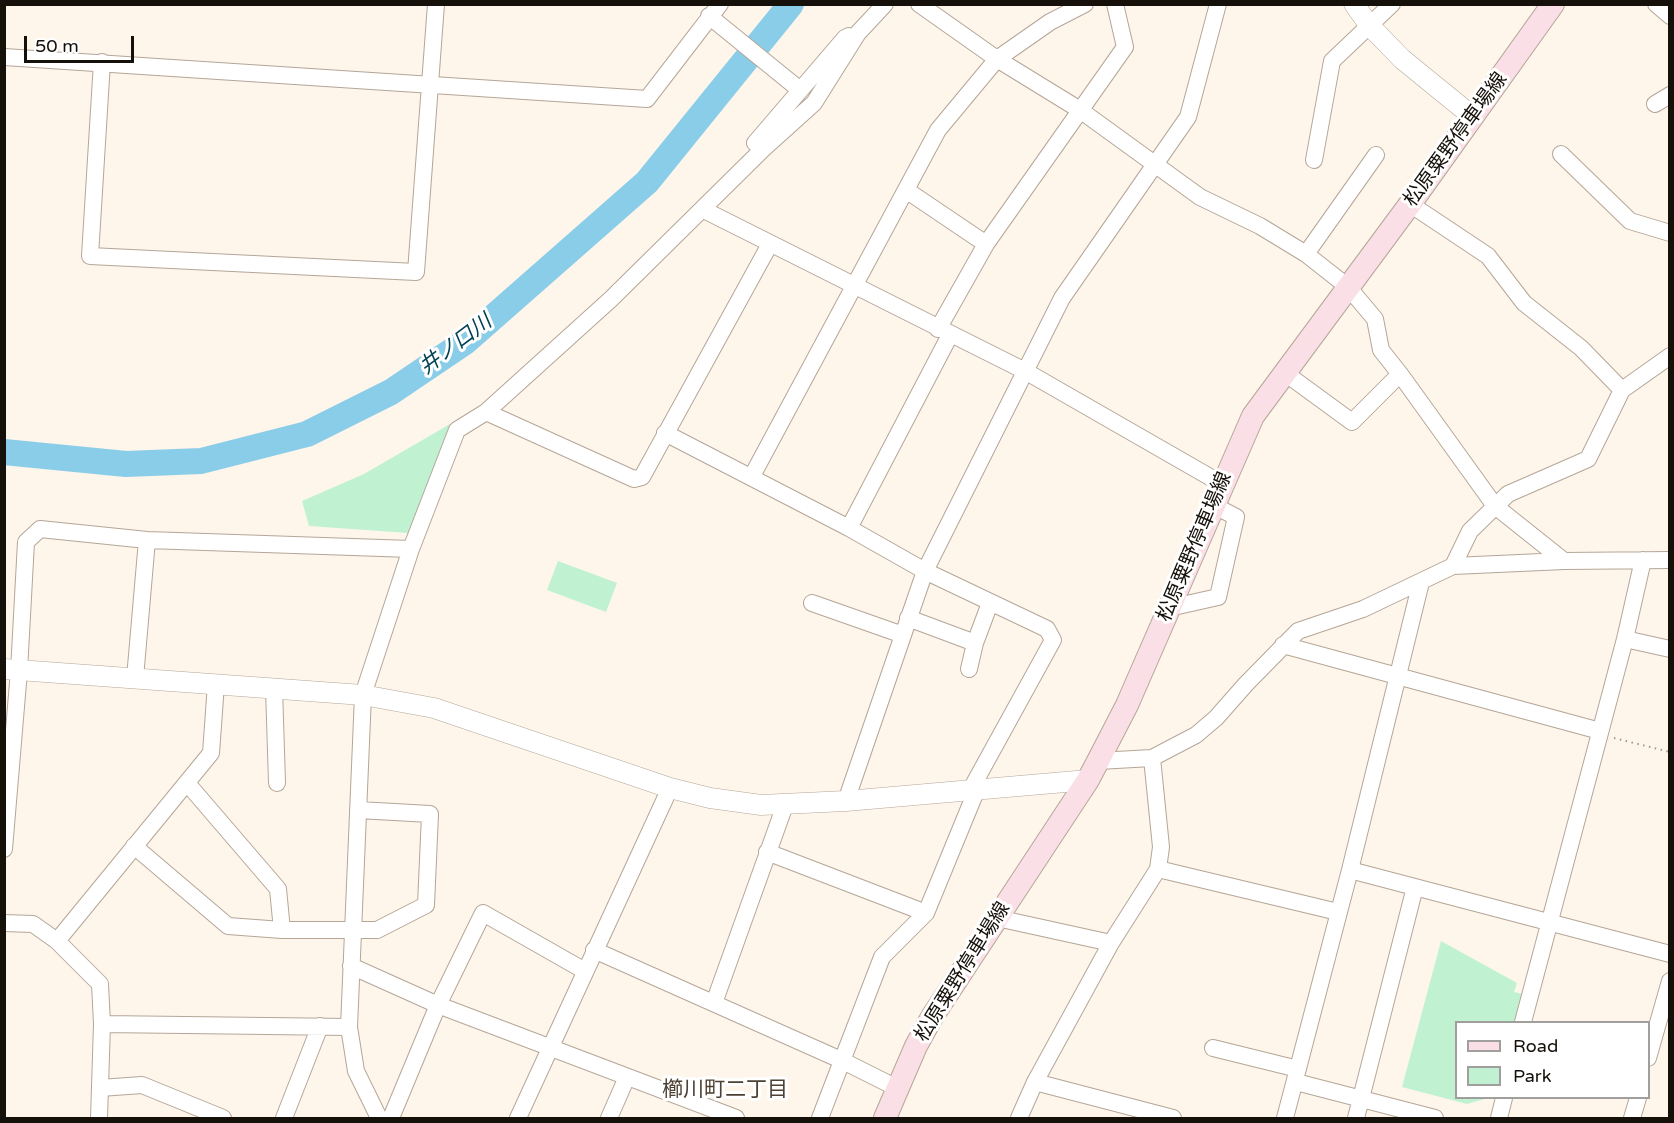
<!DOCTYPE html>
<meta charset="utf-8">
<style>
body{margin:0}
#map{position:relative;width:1674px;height:1123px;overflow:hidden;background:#fef5eb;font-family:"Varela Round",sans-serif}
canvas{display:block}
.frame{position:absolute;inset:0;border:6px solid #15100a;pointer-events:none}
.legend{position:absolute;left:1455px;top:1021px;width:195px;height:78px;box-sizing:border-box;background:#fff;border:2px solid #a19f9d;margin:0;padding:8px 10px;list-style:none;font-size:18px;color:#15100a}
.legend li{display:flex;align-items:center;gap:12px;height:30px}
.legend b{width:30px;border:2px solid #a19f9d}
.scale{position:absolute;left:24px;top:36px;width:110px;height:27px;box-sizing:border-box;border:3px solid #15100a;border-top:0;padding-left:8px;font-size:18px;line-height:21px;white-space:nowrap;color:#15100a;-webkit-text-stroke:4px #fff;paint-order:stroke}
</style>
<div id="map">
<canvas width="1674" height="1123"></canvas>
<div class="frame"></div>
<ul class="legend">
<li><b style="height:8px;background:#fadfe6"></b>Road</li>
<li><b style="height:16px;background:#c0f2d2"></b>Park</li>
</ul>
<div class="scale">50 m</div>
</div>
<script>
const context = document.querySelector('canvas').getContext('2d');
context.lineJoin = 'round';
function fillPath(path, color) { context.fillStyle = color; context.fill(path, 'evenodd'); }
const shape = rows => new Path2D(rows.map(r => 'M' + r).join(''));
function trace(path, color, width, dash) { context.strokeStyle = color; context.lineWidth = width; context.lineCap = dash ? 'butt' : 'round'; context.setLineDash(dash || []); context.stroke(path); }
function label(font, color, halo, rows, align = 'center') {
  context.font = font + ' "Varela Round","Noto Sans JP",sans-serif'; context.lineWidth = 6; context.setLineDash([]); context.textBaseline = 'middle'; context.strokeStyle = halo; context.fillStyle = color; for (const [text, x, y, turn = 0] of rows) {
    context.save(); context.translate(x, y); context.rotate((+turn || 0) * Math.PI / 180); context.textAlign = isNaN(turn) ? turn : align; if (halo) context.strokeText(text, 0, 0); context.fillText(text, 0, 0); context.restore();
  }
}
fillPath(shape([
 [450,424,413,528,408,533,309,526,302,501,364,474],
 [558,561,617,583,606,612,547,590],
 [1441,941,1517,983,1514,992,1523,994,1516,1022,1456,1022,1456,1098,1488,1098,1467,1104,1402,1087]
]), '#c0f2d2');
trace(shape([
 [4,452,126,464,201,461,307,434,391,392,465,342,647,182,791,4]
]), '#89cde9', 26);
const minor = shape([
 [919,4,997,59,1080,110,1200,197,1260,226,1306,254,1348,287,1375,319,1381,350,1400,374,1495,506,1564,561],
 [1656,4,1670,16],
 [709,16,800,90],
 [4,57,647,99,720,4],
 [102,62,90,256,416,272,436,4],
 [1655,104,1670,95],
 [760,146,755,143,845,38,849,36],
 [1561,154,1630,221,1670,233],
 [1314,160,1332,61,1392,4],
 [906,190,986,244],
 [1410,204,1488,256,1524,303,1581,348,1622,390],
 [702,209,1025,371,1222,484],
 [1306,254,1376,155],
 [938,329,986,244,1125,47,1115,4],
 [1285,373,1352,422,1400,374],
 [486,412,634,479,642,477,770,244],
 [665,433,849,528,925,571,1047,629,1053,640,971,789],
 [752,476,938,130,997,59,1050,22,1085,4],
 [849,528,950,335],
 [1453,566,1470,531,1508,494,1588,459,1622,390,1670,356],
 [812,603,903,635],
 [1169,608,1218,597,1236,517,1213,505],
 [908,618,975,643],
 [1625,639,1670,649],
 [1283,645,1600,731],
 [969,669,975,643,990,603],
 [135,678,147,540],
 [274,688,277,783],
 [1098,761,1152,758,1196,735,1216,718,1246,684,1298,631,1363,609,1453,566,1564,561,1670,560],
 [187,783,278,889,282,930],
 [846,801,925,571,1062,298,1188,117,1218,4],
 [134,846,228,926,282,930,377,930,426,905,430,814,358,810],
 [4,849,19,671,26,542,40,529,147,540,411,549],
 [767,852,926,913],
 [1158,869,1338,912],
 [1350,870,1670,954],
 [997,918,1111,943],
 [4,923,33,924,57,941,100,984,102,1024,99,1118],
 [57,941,211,753,216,684],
 [594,950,841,1060,897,1088],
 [351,966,438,1005,736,1118],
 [714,1003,785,805],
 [1523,1022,1625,639,1643,560],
 [102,1024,349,1027],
 [1213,1048,1298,1069],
 [1648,1058,1670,981],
 [1035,1082,1173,1118],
 [1296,1082,1435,1118],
 [100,1088,142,1085,223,1118],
 [284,1118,320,1026],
 [379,1118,356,1071,349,1027,363,695,411,549,457,430,486,412,611,299,763,149,814,103,858,33,885,4],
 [391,1118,438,1005,483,913,585,971],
 [518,1118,670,788],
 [609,1118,627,1077],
 [820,1118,882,957,926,913,977,789],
 [1019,1118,1035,1082,1111,943,1158,869,1161,847,1152,758],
 [1285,1118,1350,870,1421,582],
 [1356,1118,1415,887],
 [1499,1118,1504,1098],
 [1632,1118,1638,1098]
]);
const tertiary = shape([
 [1354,4,1369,25,1402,59,1472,116],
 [4,669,363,695,434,708,670,788,710,798,761,805,846,801,1088,780]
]);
const secondary = shape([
 [885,1118,916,1046,932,1017,1088,780,1098,761,1127,705,1253,416,1410,204,1553,4]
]);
trace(minor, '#b5a697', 18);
trace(tertiary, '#b5a697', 21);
trace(secondary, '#b5a697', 24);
trace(shape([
 [1614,738,1670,752]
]), '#a09890', 2, [1.5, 4.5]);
trace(minor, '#fff', 16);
trace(tertiary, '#fff', 20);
trace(secondary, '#fadfe6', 22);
label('20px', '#15100a', '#fff', [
 ["松原粟野停車場線",1456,140,-54],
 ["松原粟野停車場線",1195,547,-67],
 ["松原粟野停車場線",963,972,-58]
]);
label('italic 21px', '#024154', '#fff', [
 ["井ノ口川",456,345,-37]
]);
label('21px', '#4d4133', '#fff', [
 ["櫛川町二丁目",725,1090]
]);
</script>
